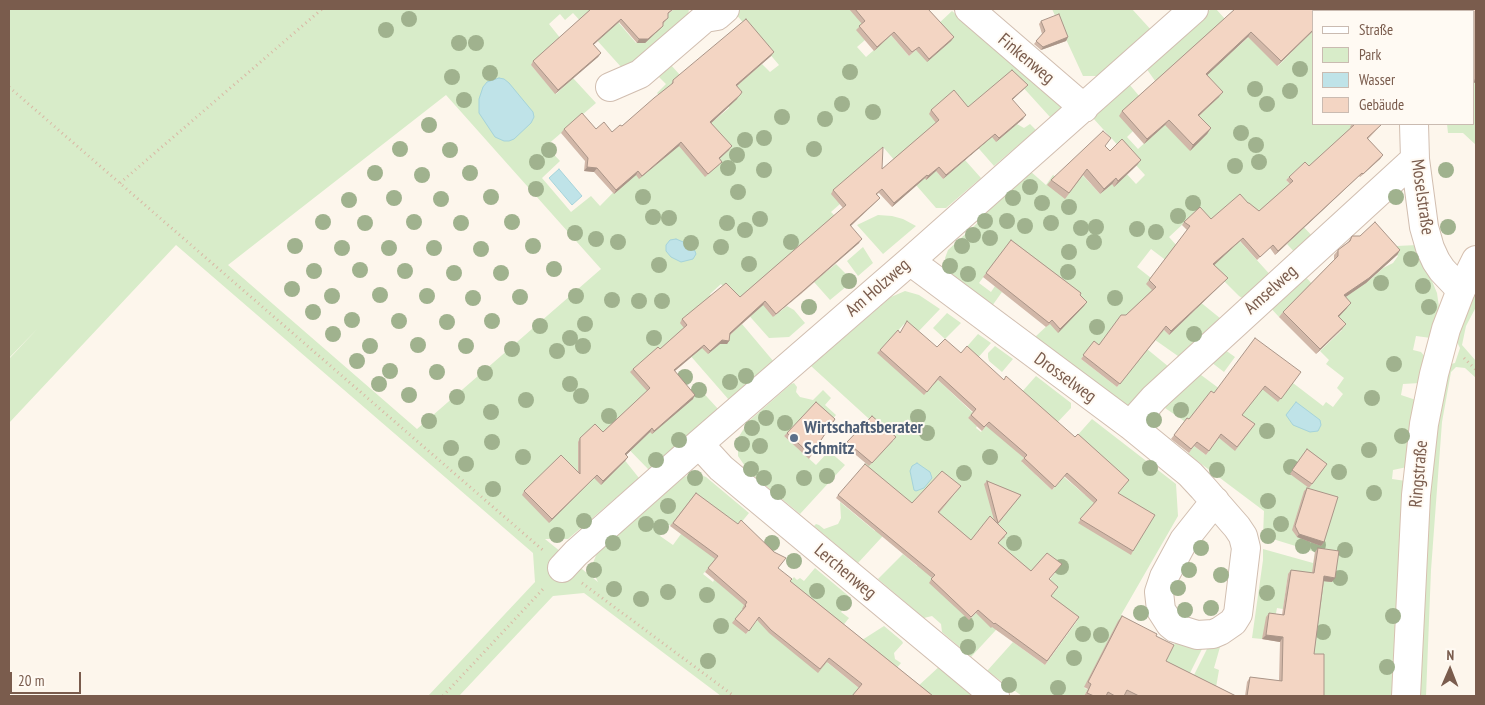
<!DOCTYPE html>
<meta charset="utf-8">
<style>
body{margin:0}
#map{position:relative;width:1485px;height:705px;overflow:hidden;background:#fdf6ec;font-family:"PT Sans Narrow",sans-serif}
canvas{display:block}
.frame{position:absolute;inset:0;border:10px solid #7a5c4d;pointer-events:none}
.legend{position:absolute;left:1312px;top:10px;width:162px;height:115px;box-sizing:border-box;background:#fffaf3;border:1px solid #cabbb1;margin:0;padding:6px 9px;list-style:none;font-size:15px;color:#7a5c4d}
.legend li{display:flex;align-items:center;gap:10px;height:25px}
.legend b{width:25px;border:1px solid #cabbb1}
.north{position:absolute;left:1425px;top:645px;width:50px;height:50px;-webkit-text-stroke:4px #fffaf3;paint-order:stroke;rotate:1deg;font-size:14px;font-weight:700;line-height:20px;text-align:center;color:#7a5c4d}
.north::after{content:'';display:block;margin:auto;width:18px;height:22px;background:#7a5c4d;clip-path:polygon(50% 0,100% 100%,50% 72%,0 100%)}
.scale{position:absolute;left:10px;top:672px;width:71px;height:22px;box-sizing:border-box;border:2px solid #7a5c4d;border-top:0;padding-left:6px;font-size:15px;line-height:18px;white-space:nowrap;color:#7a5c4d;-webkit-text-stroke:4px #fffaf3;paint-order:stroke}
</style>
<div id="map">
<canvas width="1485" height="705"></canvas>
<div class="frame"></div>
<ul class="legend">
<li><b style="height:6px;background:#fff"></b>Straße</li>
<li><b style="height:14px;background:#d8ecc9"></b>Park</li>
<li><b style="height:14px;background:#bfe3e8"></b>Wasser</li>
<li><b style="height:14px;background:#f3d5c3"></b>Gebäude</li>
</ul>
<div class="north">N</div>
<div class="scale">20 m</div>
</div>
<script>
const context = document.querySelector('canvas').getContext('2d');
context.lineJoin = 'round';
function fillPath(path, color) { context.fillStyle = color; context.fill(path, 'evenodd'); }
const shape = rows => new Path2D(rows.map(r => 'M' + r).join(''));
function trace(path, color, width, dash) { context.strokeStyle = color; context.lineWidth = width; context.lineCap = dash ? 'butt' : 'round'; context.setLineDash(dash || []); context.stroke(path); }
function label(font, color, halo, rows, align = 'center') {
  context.font = font + ' "PT Sans Narrow",sans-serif'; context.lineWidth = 4; context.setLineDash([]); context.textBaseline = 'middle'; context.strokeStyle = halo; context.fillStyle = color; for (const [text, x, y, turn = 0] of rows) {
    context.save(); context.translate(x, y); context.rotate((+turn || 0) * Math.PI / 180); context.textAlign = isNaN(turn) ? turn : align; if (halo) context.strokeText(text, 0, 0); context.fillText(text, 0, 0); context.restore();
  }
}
fillPath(shape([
 [9,9,593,9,583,24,573,13,565,20,560,14,549,24,561,39,531,65,556,94,573,78,596,103,546,146,560,161,542,178,571,212,591,196,600,206,683,121,657,93,666,84,657,75,670,64,680,75,705,128,729,108,730,90,762,64,770,72,779,65,735,13,740,9,858,9,868,20,857,30,865,40,857,47,866,57,891,35,909,56,916,50,937,25,952,11,1062,105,1062,108,1050,117,1010,73,996,142,1017,124,1024,128,1030,124,1036,130,994,166,940,104,937,123,936,171,943,179,965,160,981,178,946,208,936,208,883,147,875,153,876,155,840,204,831,212,835,216,826,272,836,264,853,281,830,300,790,255,773,317,787,306,794,310,805,323,789,337,769,338,721,284,710,294,713,298,708,354,720,344,727,344,727,337,742,324,774,362,729,400,675,338,658,353,688,392,697,386,719,410,649,470,608,428,623,458,639,478,568,539,545,539,598,582,591,568,597,553,684,477,695,473,706,477,749,513,740,524,732,532,668,525,660,536,673,545,681,534,724,545,750,599,743,609,746,634,794,577,797,580,800,578,804,581,815,568,851,598,841,612,849,618,841,628,840,648,828,663,859,688,852,696,721,696,584,593,553,596,459,696,428,696,535,582,533,553,176,245,9,423,9,359,39,327,9,358],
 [446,95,601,269,417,429,228,265],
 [712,564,714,580,713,582,703,574],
 [607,9,636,43,674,9,689,9,688,15,633,65,622,68,585,27],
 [1052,9,1132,9,1153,32,1105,76,1083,76],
 [1211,9,1216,9,1225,19,1224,59,1251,35,1278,66,1313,30,1314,124,1353,124,1351,129,1313,177,1302,165,1286,180,1297,192,1299,222,1316,240,1298,256,1287,244,1297,234,1270,204,1257,215,1217,216,1274,279,1248,302,1239,296,1211,268,1197,211,1169,237,1196,267,1188,277,1151,249,1137,267,1160,285,1153,319,1169,335,1197,308,1189,299,1194,297,1226,323,1185,361,1141,330,1101,352,1092,345,1081,359,1117,387,1147,349,1169,367,1131,405,1127,405,1034,338,1068,306,1008,244,979,283,991,292,995,286,1002,292,992,306,951,275,946,266,945,258,948,250,987,214,984,211,1030,171,1046,185,1053,175,1062,181,1076,168,1100,194,1112,184,1115,186,1123,178,1124,171,1136,184,1145,175,1092,117,1129,84,1140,97,1133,131,1127,137,1138,149,1165,124,1190,150,1198,142,1146,68],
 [1340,9,1416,9,1415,11,1343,11],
 [1476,75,1476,145,1463,133,1448,133,1447,124,1474,124,1474,80],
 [878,215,892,216,903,219,916,226,883,254,857,225],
 [1417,245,1437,293,1439,307,1431,338,1416,336,1413,350,1421,352,1426,358,1420,383,1403,384,1401,395,1416,400,1407,467,1393,470,1392,479,1406,481,1394,696,1321,696,1311,658,1311,578,1288,574,1283,609,1277,608,1275,618,1262,639,1252,638,1263,560,1263,549,1313,563,1315,552,1263,536,1264,511,1188,454,1194,446,1206,455,1219,438,1235,450,1252,428,1187,423,1165,408,1173,394,1197,372,1240,404,1262,389,1293,383,1323,406,1326,402,1333,407,1343,394,1337,388,1344,378,1326,364,1329,360,1320,351,1342,330,1304,292,1279,317,1267,304,1301,272,1341,315,1340,301,1372,278,1383,268,1393,263,1398,256,1392,250,1397,246],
 [863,247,873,263,858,276,847,261],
 [1476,289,1476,307,1466,326,1462,345,1476,361,1476,378,1465,368,1456,367,1451,372,1442,422,1431,570,1426,696,1420,696,1423,558,1436,420,1451,364,1455,363,1460,348,1456,340],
 [905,291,919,295,940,309,916,334,904,324,878,353,938,380,973,413,968,418,977,426,976,428,981,432,986,426,990,426,1024,458,1022,462,1052,490,1064,477,1085,495,1075,438,1092,419,1176,484,1178,516,1121,615,1155,636,1084,688,1088,689,1084,696,1022,696,987,671,1013,642,1045,665,1077,621,1048,599,1047,583,1059,568,1030,585,1006,556,969,620,976,613,1006,611,1009,613,995,631,971,657,942,632,941,624,932,616,924,618,878,579,903,554,917,566,928,554,931,512,951,498,958,490,939,475,858,563,814,526,816,524,819,525,824,529,838,524,841,518,840,502,875,531,862,467,881,447,884,450,894,440,879,428,811,366,891,297],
 [947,313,961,323,945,339,933,328],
 [978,334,991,343,976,360,964,350],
 [995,346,1013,359,1002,372,989,361,988,357,988,353],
 [1221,347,1235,357,1224,372,1207,359],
 [1036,376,1071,403,1071,408,1055,425,1020,394],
 [794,383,797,387,796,392,800,397,813,400,823,390,831,398,825,405,836,415,831,421,784,436,816,465,829,451,845,465,800,514,749,472,738,456,738,438,748,422,791,384],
 [884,626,902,641,903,643,894,653,895,659,901,663,895,670,859,642],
 [1176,641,1203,647,1187,679,1163,666],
 [1211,646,1220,647,1214,668,1219,670,1215,693,1191,681,1208,647],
 [942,664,980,696,926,696,916,688]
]), '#d8ecc9');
const water = shape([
 [499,78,504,79,509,83,533,112,534,117,531,123,514,139,509,141,504,141,495,137,479,113,479,99,483,87,487,82,499,78],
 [559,169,582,196,572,205,549,178,559,169],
 [676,239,693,246,696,254,693,259,681,262,671,257,666,251,666,245,670,240,676,239],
 [1296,402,1320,420,1321,425,1318,431,1310,432,1293,425,1286,415,1296,402],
 [917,463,930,472,932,478,924,488,916,491,914,490,910,471,912,466,917,463]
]);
fillPath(water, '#bfe3e8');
trace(water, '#a5d3da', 1);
const street = shape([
 [969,9,1084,108],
 [1326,9,1329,11],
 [1426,11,1427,9],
 [610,87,640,74,705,18,717,16,725,9],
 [1414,124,1415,159,1424,227,1430,248,1436,261,1442,270,1461,290],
 [910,261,1130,425,1190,474,1203,488,1237,527,1243,536,1246,548,1238,614,1233,622,1220,631,1213,634,1197,635,1175,628,1170,624,1161,610,1159,592,1164,577,1184,540,1215,501],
 [1130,425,1154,398,1415,159],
 [699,444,721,468,995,696],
 [562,568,576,553,699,444,910,261,1194,9]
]);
const secondary = shape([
 [1406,696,1416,495,1424,424,1434,374,1446,329,1461,290,1476,260]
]);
trace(street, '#d1beb0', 30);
trace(secondary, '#d6c0b0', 30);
trace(shape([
 [9,87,545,552],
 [120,183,322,9],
 [1464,358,1476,370],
 [582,583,734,696],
 [443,696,545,587]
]), '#d9b8a5', 3, [1, 4]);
trace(street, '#fff', 28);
trace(secondary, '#fff', 28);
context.fillStyle = '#a0b28e';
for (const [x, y] of [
 [409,19],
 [386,30],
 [459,43],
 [476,43],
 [1300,69],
 [850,72],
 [490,73],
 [452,77],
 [1255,89],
 [1290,91],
 [464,100],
 [842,104],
 [1267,104],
 [873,112],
 [782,117],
 [825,119],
 [429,125],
 [1241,133],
 [764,138],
 [745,140],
 [1256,145],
 [400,149],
 [814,149],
 [450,150],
 [549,150],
 [737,155],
 [537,162],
 [1259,162],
 [1235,166],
 [728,168],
 [764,170],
 [1446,170],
 [375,173],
 [470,173],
 [422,175],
 [1030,187],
 [536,189],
 [738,192],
 [491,197],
 [643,197],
 [1396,197],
 [394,198],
 [1013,198],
 [441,199],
 [349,200],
 [1042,203],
 [1193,203],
 [1069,207],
 [1178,216],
 [653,217],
 [669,218],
 [760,219],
 [985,221],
 [1007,221],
 [323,222],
 [414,222],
 [512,222],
 [365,223],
 [461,223],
 [727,223],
 [1051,223],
 [1025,226],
 [1096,227],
 [1448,227],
 [1081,228],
 [1137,229],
 [745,230],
 [1156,232],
 [575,233],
 [973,235],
 [990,238],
 [596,239],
 [618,242],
 [791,242],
 [1094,242],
 [691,243],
 [295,246],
 [533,246],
 [962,246],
 [721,247],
 [342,248],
 [389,248],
 [434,248],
 [481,249],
 [1069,252],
 [1411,259],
 [749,264],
 [659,265],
 [950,266],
 [554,269],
 [360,270],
 [314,271],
 [405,271],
 [1068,272],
 [454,273],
 [501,273],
 [968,274],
 [849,281],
 [1381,283],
 [1423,286],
 [292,289],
 [380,295],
 [332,296],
 [427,296],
 [576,296],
 [520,297],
 [473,298],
 [1115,298],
 [612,300],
 [639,301],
 [662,301],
 [809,307],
 [1429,307],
 [313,312],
 [352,320],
 [399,321],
 [492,321],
 [447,322],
 [585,324],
 [540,326],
 [1097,327],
 [333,334],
 [1194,334],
 [570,338],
 [654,338],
 [418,345],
 [370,346],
 [466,346],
 [583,346],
 [512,349],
 [557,351],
 [357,361],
 [1394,364],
 [390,371],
 [437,372],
 [485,373],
 [746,376],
 [685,377],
 [730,382],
 [379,384],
 [570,384],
 [699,390],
 [409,395],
 [581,396],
 [457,397],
 [1372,398],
 [526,400],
 [1181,410],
 [491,412],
 [609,416],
 [918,417],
 [766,418],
 [1154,420],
 [429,421],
 [785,423],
 [752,428],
 [1267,431],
 [927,433],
 [1402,436],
 [679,440],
 [492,442],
 [742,444],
 [760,446],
 [451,448],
 [1369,450],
 [523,457],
 [990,457],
 [656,460],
 [466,464],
 [1291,467],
 [1150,468],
 [751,469],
 [1217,470],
 [1339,472],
 [964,473],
 [827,476],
 [695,478],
 [764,478],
 [804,478],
 [493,489],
 [778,492],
 [1374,493],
 [1268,501],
 [668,506],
 [584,521],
 [646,524],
 [1281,524],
 [661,527],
 [557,535],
 [1268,536],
 [613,543],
 [772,543],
 [1014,543],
 [1318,545],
 [1303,546],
 [1201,548],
 [1345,550],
 [794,561],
 [1061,567],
 [594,570],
 [1189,570],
 [1221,575],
 [1340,578],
 [1178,588],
 [614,589],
 [817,591],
 [668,592],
 [1267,593],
 [707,595],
 [641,599],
 [844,603],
 [1211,608],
 [1185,610],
 [1141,613],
 [1393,616],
 [966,624],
 [721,626],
 [1323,632],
 [1083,634],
 [1101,635],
 [968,647],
 [1074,658],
 [708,661],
 [1387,667],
 [1009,685],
 [1058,688]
]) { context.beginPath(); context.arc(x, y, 8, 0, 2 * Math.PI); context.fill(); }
fillPath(shape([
 [591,9,674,9,668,14,668,18,663,24,663,26,660,29,645,43,637,43,619,22,593,45,601,53,598,57,555,94,531,65,533,61],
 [849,9,928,9,954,37,951,41,927,62,916,50,909,56,891,35,874,51,856,30,862,24],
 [1235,9,1314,30,1277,66,1248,37,1207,75,1219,97,1199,116,1211,128,1207,134,1190,151,1165,125,1144,144,1119,116,1122,111],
 [1449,9,1476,9,1474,11,1447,11],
 [1041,21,1068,37,1066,41,1041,50,1034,44,1042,34,1039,24],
 [774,52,771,56,737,86,737,99,711,123,729,150,719,159,719,165,705,177,679,146,639,179,636,175,614,194,594,172,584,171,585,161,561,133,564,129,612,132,622,126,671,85,673,80],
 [1025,88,1012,100,1023,119,996,142,992,137,943,179,936,171,926,180,925,178,892,207,879,193,877,194,880,198,877,201,851,226,859,243,801,294,773,317,763,305,730,335,729,341,727,344,720,344,708,354,702,348,675,371,693,399,652,434,650,432,626,455,628,457,625,461,601,485,594,478,549,523,522,495,524,491,578,472,578,442,580,438,603,432,647,391,630,372,633,369,660,349,684,328,680,323,682,319,740,297,843,208,831,194,833,190,882,169,936,123,929,114,931,110,968,107],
 [1352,124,1382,124,1368,139,1383,155,1380,159,1360,177,1359,176,1275,255,1270,248,1257,260,1240,241,1214,265,1228,278,1225,281,1169,335,1164,330,1117,387,1081,359,1094,341,1099,345,1126,315,1152,290,1146,284,1187,230,1182,225,1184,222,1211,219,1248,203,1259,211,1290,184,1286,180,1289,177,1309,166,1351,128,1350,127],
 [1110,151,1141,160,1137,165,1114,187,1112,184,1100,194,1083,175,1065,199,1047,185,1051,180],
 [1352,236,1400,250,1397,255,1366,283,1345,297,1347,308,1339,316,1342,329,1316,354,1279,317,1283,312,1334,260,1334,255,1338,250,1348,242],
 [1011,240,1081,293,1080,295,1087,302,1084,306,1058,333,1050,324,1046,327,983,277],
 [900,332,937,347,961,353,1003,380,1129,480,1118,493,1133,551,1131,555,1078,523,1094,503,1064,476,1052,490,1021,461,1024,458,986,426,982,431,968,418,973,412,938,380,924,395,877,353,880,350],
 [1301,372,1278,402,1262,389,1242,415,1255,424,1235,451,1219,438,1206,455,1194,446,1189,453,1171,439,1187,418,1189,419,1214,393],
 [835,419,809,459,784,436,787,433],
 [893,441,869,466,844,445,847,442],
 [1307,449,1327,464,1309,488,1290,474],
 [987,481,1021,495,998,524,1005,537,998,543,1031,571,1062,564,1049,579,1051,596,1079,617,1045,665,992,627,991,628,976,613,969,620,929,583,932,578,836,498,838,495,912,503,961,486,939,513,971,540,994,520,984,484],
 [1307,488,1324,542,1321,546,1297,537,1292,530,1304,491],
 [696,493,783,562,778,568,790,581,933,696,859,688,827,662,818,673,769,633,757,620,746,634,732,623,743,609,742,609,744,605,705,572,715,559,670,526],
 [1318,548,1332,582,1324,581,1314,654,1324,696,1245,696,1247,682,1250,677,1279,681,1280,642,1262,639,1266,617,1269,613,1282,615,1288,574,1291,570,1312,573,1315,552],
 [1122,616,1156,636,1166,661,1236,696,1084,696,1088,689,1084,687,1118,621]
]), '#d1b7a8');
fillPath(shape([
 [621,19,619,22,590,48,593,44],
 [663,26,660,29,645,43,637,43,639,39],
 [1314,29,1314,30,1277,66,1281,61],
 [894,32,891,35,874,51,877,47],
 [1251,32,1248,37,1202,80,1206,74],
 [954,37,951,41,927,62,929,59],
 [1068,37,1066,41,1041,50,1043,47],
 [774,52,771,56,733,89,736,85],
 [601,53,598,57,555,94,558,90],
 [1028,85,1025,88,1009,103,1012,99],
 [1223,92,1219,97,1194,120,1198,115],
 [740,95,737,99,708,126,710,122],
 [1026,115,1023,119,996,142,999,138],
 [1169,120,1165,125,1144,144,1147,139],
 [1211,128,1207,134,1190,151,1193,145],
 [995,134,992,137,943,179,946,175],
 [681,142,679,146,639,179,642,176],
 [732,146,729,150,716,162,719,158],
 [1383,155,1380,159,1360,177,1363,174],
 [1141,160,1137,165,1114,187,1118,181],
 [587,167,597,168,594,172,584,171],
 [939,167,936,171,926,180,928,176],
 [638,171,636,175,614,194,616,190],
 [1362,173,1359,176,1275,255,1278,251],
 [927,175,925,178,892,207,894,203],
 [1116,178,1112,184,1100,194,1104,189],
 [880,198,877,201,847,229,850,225],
 [1243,238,1240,241,1211,268,1213,264],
 [862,239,859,243,773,317,776,314],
 [1400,250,1397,255,1366,283,1340,301,1344,295],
 [1228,278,1225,281,1169,335,1171,331],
 [765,301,763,305,727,337,730,333],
 [1087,302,1084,306,1058,333,1060,329],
 [1351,303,1347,308,1335,321,1338,316],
 [1346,324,1342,329,1316,354,1320,349],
 [722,340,729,341,727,344,720,344,708,354,710,351],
 [704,345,702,348,671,374,674,370],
 [695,395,693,399,652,434,654,431],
 [652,428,650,432,623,458,625,454],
 [628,457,625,461,601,485,603,481],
 [597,475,549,523,552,519],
 [1299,534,1324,542,1321,546,1297,537],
 [1324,576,1335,578,1332,582,1321,581],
 [1266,635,1283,637,1280,642,1262,639]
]), '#aa9588');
const building = shape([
 [591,9,673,9,668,13,668,18,663,22,663,26,648,39,639,39,621,19,593,44,601,53,558,90,533,61,591,9],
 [855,9,928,9,954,37,929,59,919,47,912,52,894,32,877,47,859,26,865,21,855,9],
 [1235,9,1315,9,1317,11,1314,11,1314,29,1281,61,1251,32,1206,74,1223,92,1198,115,1211,128,1193,145,1169,120,1147,139,1122,111,1235,9],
 [1452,9,1476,9,1476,77,1474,83,1474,11,1457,11,1452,9],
 [1059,14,1068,37,1043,47,1036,41,1045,31,1041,21,1059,14],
 [746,19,774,52,736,85,742,92,740,95,710,122,732,146,719,158,722,162,708,174,681,142,642,176,638,171,616,190,597,168,587,167,588,158,564,129,582,113,596,129,604,122,612,132,620,125,622,126,654,98,673,83,673,80,746,19],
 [1012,70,1028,85,1012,99,1026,115,999,138,995,134,946,175,939,167,928,176,927,175,894,203,882,189,876,194,880,198,850,225,862,239,804,290,776,314,765,301,730,333,729,341,722,340,710,351,704,345,674,370,695,395,654,431,652,428,625,454,628,457,603,481,597,475,552,519,524,491,561,455,580,474,580,438,595,424,603,432,650,388,633,369,658,347,660,349,687,325,682,319,726,283,740,297,846,205,833,190,883,147,882,169,939,120,931,110,954,90,968,107,1012,70],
 [1353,124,1382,124,1367,138,1383,155,1363,174,1362,173,1278,251,1273,245,1260,257,1243,238,1213,264,1228,278,1171,331,1166,326,1120,384,1083,355,1094,341,1099,345,1121,315,1126,315,1156,287,1149,280,1190,226,1184,222,1200,207,1211,219,1240,194,1248,203,1249,203,1259,211,1293,181,1289,177,1305,162,1309,166,1354,125,1353,124],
 [1103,131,1111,138,1105,146,1110,151,1122,139,1141,160,1118,181,1116,178,1104,189,1087,169,1069,193,1051,180,1103,131],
 [1375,222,1400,250,1369,278,1344,295,1351,303,1338,316,1346,324,1320,349,1283,312,1338,256,1338,250,1350,241,1352,236,1360,236,1375,222],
 [1011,240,1081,293,1080,295,1087,302,1060,329,1052,320,1049,323,986,273,1011,240],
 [907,321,937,347,945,339,961,353,967,346,1004,380,1006,376,1075,437,1078,434,1129,480,1118,493,1155,515,1133,551,1080,519,1097,500,1067,473,1055,487,1024,458,1027,455,989,422,984,427,971,415,976,409,940,376,927,392,880,350,898,330,900,333,907,321],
 [1255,338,1301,372,1281,399,1265,386,1242,415,1255,424,1237,447,1221,434,1209,451,1197,442,1191,449,1174,435,1187,418,1189,419,1211,391,1214,393,1255,338],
 [816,402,835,419,811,455,787,433,816,402],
 [872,416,896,437,872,463,847,442,872,416],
 [1307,449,1327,464,1312,484,1292,470,1307,449],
 [865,464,912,503,942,471,961,486,938,512,971,540,990,516,1007,533,998,543,1031,571,1047,553,1062,564,1049,579,1058,587,1051,596,1079,617,1047,661,995,623,994,624,978,610,971,617,931,579,935,575,838,495,865,464],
 [987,481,1021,495,998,523,987,481],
 [1307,488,1338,497,1324,542,1299,534,1295,526,1307,488],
 [696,493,738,524,741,520,774,552,786,558,778,568,792,579,790,581,933,696,852,696,862,684,829,658,820,669,771,630,759,617,749,631,735,619,746,606,745,605,747,602,708,568,718,556,673,523,696,493],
 [1318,548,1339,551,1335,578,1324,576,1314,654,1324,654,1324,696,1247,696,1250,677,1282,681,1283,637,1266,635,1269,613,1284,615,1291,570,1314,573,1318,548],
 [1122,616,1157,634,1156,636,1174,645,1166,661,1236,696,1139,696,1127,690,1124,696,1115,696,1108,692,1106,696,1094,696,1087,693,1091,684,1088,682,1122,616]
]);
fillPath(building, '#f3d5c3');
trace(building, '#aa9588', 1);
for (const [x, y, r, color] of [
 [794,438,5,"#5c6f8a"]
]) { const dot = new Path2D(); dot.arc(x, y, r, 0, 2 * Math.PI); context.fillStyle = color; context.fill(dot); trace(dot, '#fffaf3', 2); }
label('18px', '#7a5c4d', '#fffaf3', [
 ["Finkenweg",1026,59,40],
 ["Moselstraße",1422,197,82],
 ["Am Holzweg",878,288,-41],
 ["Amselweg",1271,290,-42],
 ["Drosselweg",1065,378,36],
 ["Ringstraße",1419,474,-85],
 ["Lerchenweg",845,572,40]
]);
label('bold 18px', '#4e5e75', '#fffaf3', [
 ["Wirtschaftsberater",804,428],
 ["Schmitz",804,449]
], 'left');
</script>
